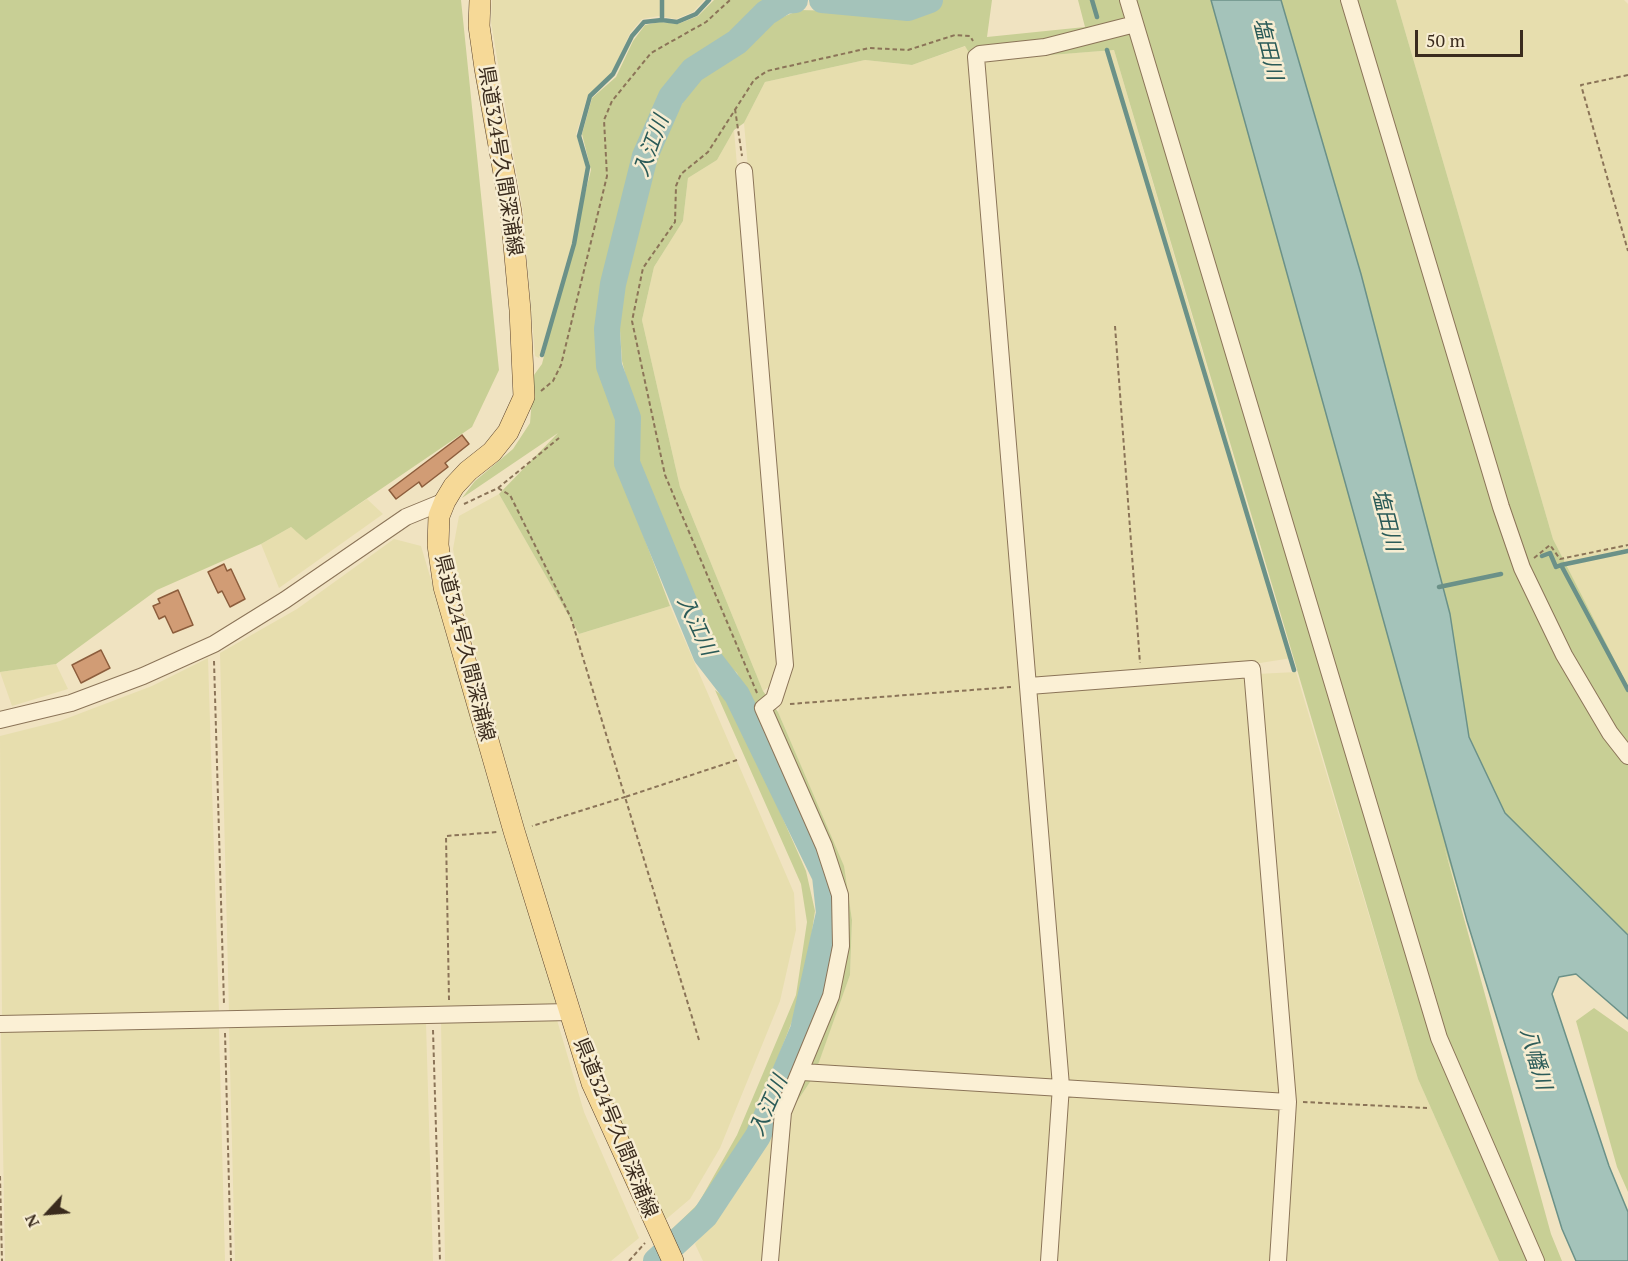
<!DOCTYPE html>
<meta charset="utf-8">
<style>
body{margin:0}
#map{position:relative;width:1628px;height:1261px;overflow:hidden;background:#f0e3c1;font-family:"PT Serif",serif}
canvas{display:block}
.north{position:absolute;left:18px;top:1183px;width:60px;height:60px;-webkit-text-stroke:4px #f7edd2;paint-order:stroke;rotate:244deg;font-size:16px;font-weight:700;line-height:24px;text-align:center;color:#3a2b1d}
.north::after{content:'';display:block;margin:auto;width:21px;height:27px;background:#3a2b1d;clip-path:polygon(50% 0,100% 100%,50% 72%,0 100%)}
.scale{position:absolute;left:1415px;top:30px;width:108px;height:27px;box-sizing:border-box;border:3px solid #3a2b1d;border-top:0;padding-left:8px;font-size:18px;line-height:21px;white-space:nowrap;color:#3a2b1d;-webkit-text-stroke:4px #f7edd2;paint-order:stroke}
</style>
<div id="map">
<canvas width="1628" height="1261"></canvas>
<div class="north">N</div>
<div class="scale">50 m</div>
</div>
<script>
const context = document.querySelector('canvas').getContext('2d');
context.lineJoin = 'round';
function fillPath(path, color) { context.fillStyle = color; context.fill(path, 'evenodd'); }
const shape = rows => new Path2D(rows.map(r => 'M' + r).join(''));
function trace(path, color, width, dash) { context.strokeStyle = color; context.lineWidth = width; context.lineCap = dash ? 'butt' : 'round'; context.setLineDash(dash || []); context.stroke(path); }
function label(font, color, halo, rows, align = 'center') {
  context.font = font + ' "PT Serif","Noto Sans JP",serif'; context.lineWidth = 5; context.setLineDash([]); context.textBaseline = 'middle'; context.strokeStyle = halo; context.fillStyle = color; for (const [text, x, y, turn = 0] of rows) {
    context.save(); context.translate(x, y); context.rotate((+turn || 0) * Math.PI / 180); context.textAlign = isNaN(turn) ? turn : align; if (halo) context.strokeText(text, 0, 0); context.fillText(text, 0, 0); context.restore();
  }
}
fillPath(shape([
 [492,0,704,0,693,12,676,19,659,16,642,19,630,33,612,73,588,95,576,134,586,167,572,243,539,358,535,356,523,211,491,22],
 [1396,0,1624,0,1628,4,1628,686,1553,539],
 [966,46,974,61,1055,1081,817,1066,850,975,852,920,843,866,778,712,792,663,744,123,765,82,865,60,912,65],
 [1114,50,1292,658,1247,665,1283,1096,1066,1082,982,60],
 [734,130,779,665,773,684,763,691,680,487,642,320,654,267,683,221,688,178,717,160],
 [499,494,579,634,670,606,794,893,796,930,780,1001,720,1148,690,1199,664,1221,616,1116,520,822,466,616,453,549,459,516],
 [367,499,383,514,279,588,261,544,291,527,306,539],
 [394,539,421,546,558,1006,229,1013,220,653,297,609],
 [208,658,219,1013,2,1018,0,736,60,721,152,686],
 [56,664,68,689,12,706,0,672],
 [1296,672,1418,1079,1499,1261,1282,1261,1291,1104,1257,674],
 [441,1020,557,1020,584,1112,639,1238,611,1261,445,1261],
 [426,1023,433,1261,235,1261,229,1027],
 [219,1028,225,1261,5,1261,1,1031],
 [814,1076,1055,1092,1044,1261,778,1261,788,1115],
 [1066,1092,1284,1104,1274,1261,1054,1261],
 [775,1121,765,1261,703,1261,695,1244,730,1202]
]), '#e7deae');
fillPath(shape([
 [0,0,461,0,499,370,472,427,306,540,291,527,261,544,157,590,56,664,0,672],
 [714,0,778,0,767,6,683,72,644,129,596,340,614,396,617,454,633,508,670,606,579,634,499,494,558,433,462,498,475,481,513,449,530,423,534,375,542,364,591,170,582,134,592,98,616,77,633,41,645,25,660,22,678,24,698,16],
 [943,0,992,0,987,37,1085,27,1078,0,1230,0,1576,1261,1562,1229,1444,846,1551,1234,1562,1261,1499,1261,1418,1079,1114,50,974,61,965,46,912,65,865,60,765,82,744,123,734,130,717,160,688,178,683,221,654,267,642,320,680,487,763,691,778,712,844,866,852,920,850,975,814,1076,788,1115,822,1000,833,915,827,875,737,673,708,647,649,511,631,448,637,420,622,361,619,315,627,261,657,145,694,84,739,52,773,21,800,10,917,13],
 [1261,0,1396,0,1553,539,1628,686,1628,957,1482,839],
 [715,690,732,703,806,871,815,911,803,993,750,1130,702,1211,669,1232,698,1204,737,1135,796,995,807,922,801,884],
 [1594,1008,1628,1032,1628,1192,1617,1167,1576,1021]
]), '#c8cf95');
const water = shape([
 [1211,0,1281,0,1361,274,1450,614,1469,737,1505,813,1628,935,1628,1019,1576,974,1559,977,1552,994,1609,1166,1628,1212,1628,1261,1576,1261,1562,1229,1467,921,1211,0]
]);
fillPath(water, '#a4c3ba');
trace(water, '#6b9188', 1.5);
trace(shape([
 [1092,0,1097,17],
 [662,20,662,0],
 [1107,50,1294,670],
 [542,355,574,244,588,167,579,136,590,96,613,74,632,36,644,22,662,20,677,22,696,14,709,0],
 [1542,556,1550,553,1556,567,1561,565,1628,690],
 [1561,565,1628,551],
 [1439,587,1501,574]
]), '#6b9188', 4.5);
trace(shape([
 [822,0,908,8,930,0],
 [656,1261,705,1216,758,1136,803,1030,829,913,825,876,737,695,706,655,627,463,628,418,609,366,607,329,613,284,645,156,671,97,693,70,737,42,766,13,785,1,795,0]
]), '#a4c3ba', 26);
const building = shape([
 [462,435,469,444,445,463,448,467,422,487,419,482,396,499,389,490,462,435],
 [224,564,227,571,231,569,245,599,230,607,222,591,218,593,208,572,224,564],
 [178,590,193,625,173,633,165,616,159,619,153,606,160,603,158,599,178,590],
 [101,650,110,668,81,683,72,665,101,650]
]);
fillPath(building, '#d19c75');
trace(building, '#8c5d3c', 1.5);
const minor = shape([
 [1128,0,1439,1038,1536,1261],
 [1349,0,1501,507,1522,568,1564,655,1610,733,1628,756],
 [744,171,785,665,774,699,763,708,824,846,840,895,841,946,831,996,783,1112,770,1261],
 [1029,686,1252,669,1288,1102,1278,1261],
 [0,720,71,703,143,676,214,644,285,600,406,517,445,501],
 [0,1024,570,1012],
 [802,1072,1288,1102],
 [1049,1261,1061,1086,976,57,980,54,1045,47,1135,24]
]);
const major = shape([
 [480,0,479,26,485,68,511,212,520,310,524,397,508,432,492,452,468,471,454,486,445,501,439,516,438,545,444,587,514,831,592,1083,673,1261]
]);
trace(minor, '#8b7458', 18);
trace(major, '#59412c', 22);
trace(shape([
 [1628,75,1581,85,1628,251],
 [735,109,742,156],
 [1115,326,1140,663],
 [541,391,553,381,561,365,607,176,604,120,612,101,651,53,706,22,730,0],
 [498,488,510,495,571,618,625,797,532,826],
 [464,504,498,488,559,438],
 [1534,558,1550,545,1560,559,1628,545],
 [214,661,224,1004],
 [757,693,665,475,632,321,643,268,675,222,676,186,681,174,708,152,754,80,767,71,869,48,908,50,955,35,970,36,973,41],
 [790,704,1011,687],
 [449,1000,446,836,497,832],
 [433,1030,440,1261],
 [225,1033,231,1261],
 [699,1040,625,797,737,760],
 [1303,1102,1427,1108],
 [0,1176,2,1261],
 [629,1261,645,1243]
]), '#8b7458', 2, [4.5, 3]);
trace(minor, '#fbf0d5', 16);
trace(major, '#f6d997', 21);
label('20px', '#3a2b1d', '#f7edd2', [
 ["県道324号久間深浦線",500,161,81],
 ["県道324号久間深浦線",464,648,76],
 ["県道324号久間深浦線",615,1128,68]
]);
label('italic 21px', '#2b5b58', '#f7edd2', [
 ["塩田川",1267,49,76],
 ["入江川",652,146,-70],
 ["塩田川",1386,520,76],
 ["入江川",696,626,65],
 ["八幡川",1535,1059,74],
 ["入江川",769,1106,-66]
]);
</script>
